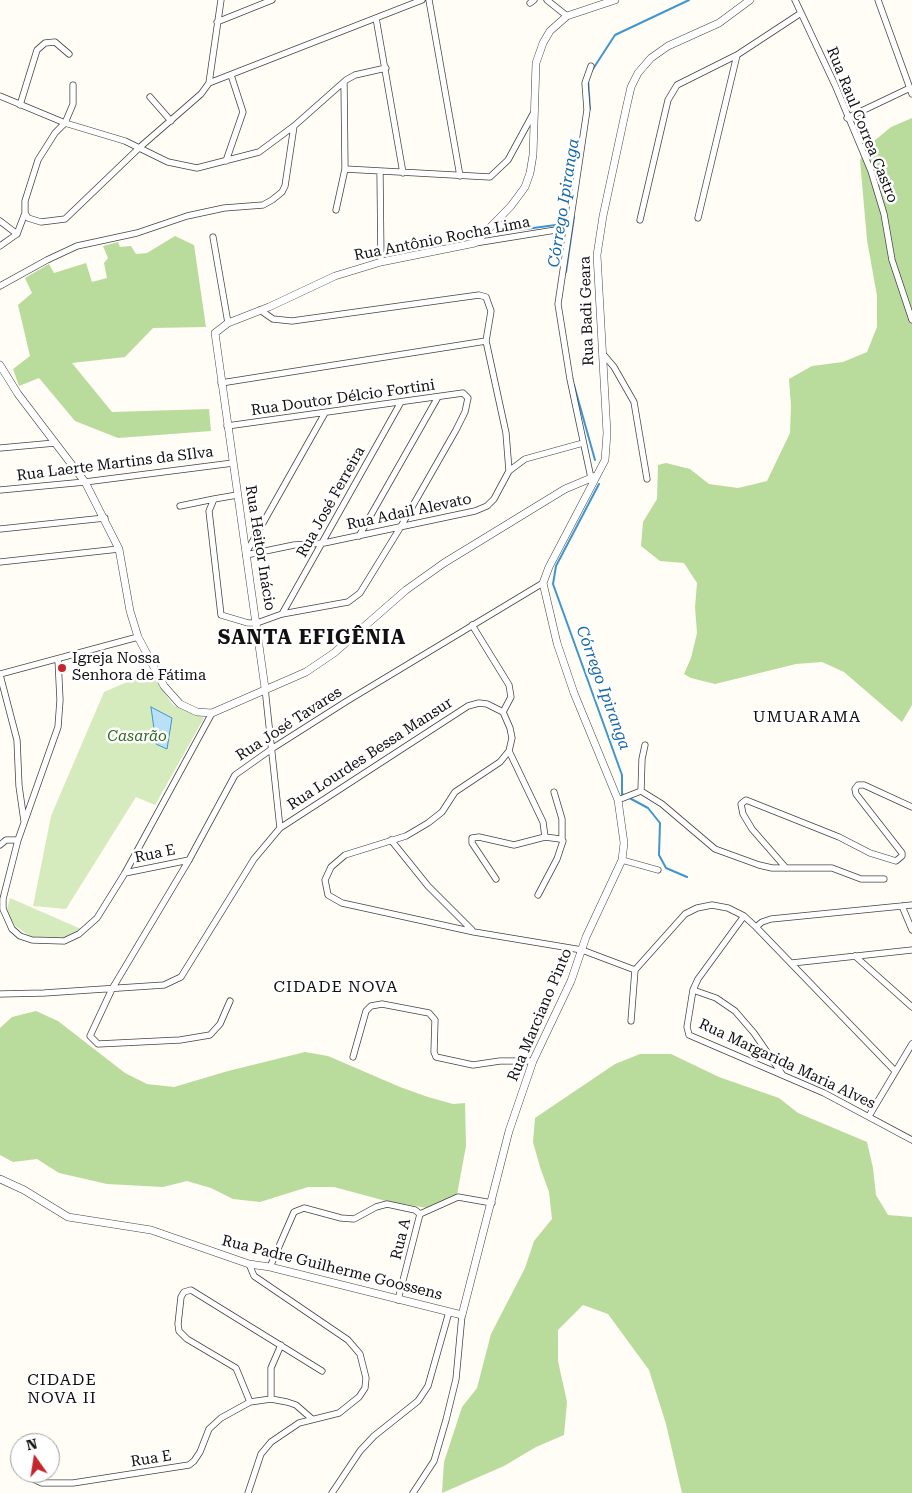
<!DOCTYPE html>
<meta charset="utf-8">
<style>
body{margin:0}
#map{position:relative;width:912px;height:1493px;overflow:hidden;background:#fffdf5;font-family:"Roboto Serif",serif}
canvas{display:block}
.north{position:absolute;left:10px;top:1433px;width:50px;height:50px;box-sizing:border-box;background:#fff;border:1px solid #a0a0a0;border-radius:50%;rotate:347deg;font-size:14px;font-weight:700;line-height:20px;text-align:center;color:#111}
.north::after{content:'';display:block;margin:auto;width:18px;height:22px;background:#c4262e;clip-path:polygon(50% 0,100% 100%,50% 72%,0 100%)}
</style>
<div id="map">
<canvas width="912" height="1493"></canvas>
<div class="north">N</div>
</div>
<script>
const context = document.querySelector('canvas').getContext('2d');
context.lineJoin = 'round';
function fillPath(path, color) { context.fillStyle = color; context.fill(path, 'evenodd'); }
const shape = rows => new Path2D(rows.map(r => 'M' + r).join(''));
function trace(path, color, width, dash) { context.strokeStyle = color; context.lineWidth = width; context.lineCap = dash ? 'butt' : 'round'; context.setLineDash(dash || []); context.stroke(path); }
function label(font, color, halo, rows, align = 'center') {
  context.font = font + ' "Roboto Serif",serif'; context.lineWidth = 5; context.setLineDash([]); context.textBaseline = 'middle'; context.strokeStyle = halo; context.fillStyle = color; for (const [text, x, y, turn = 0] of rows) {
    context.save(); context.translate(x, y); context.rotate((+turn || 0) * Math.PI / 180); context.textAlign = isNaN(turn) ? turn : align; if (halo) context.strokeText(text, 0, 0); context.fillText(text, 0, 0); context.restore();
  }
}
fillPath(shape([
 [150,672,173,705,204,718,155,805,136,797,66,909,33,906,51,816,104,692],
 [10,898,81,929,64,939,33,938,15,926,9,917,7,909]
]), '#d5ebbd');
fillPath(shape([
 [912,118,912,705,902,722,844,672,822,662,796,664,715,684,691,678,684,674,691,658,697,633,695,607,697,583,684,563,660,561,641,546,643,522,657,499,658,465,666,463,690,469,709,484,738,488,767,481,790,433,791,406,789,379,812,366,843,362,867,352,877,327,877,296,867,240,860,160,874,141,891,127],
 [175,236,194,245,206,327,153,328,125,357,72,363,112,412,209,409,211,431,118,438,75,421,39,378,19,386,13,369,30,356,18,305,32,293,25,278,49,264,54,273,86,263,92,282,107,278,104,263,108,258,103,246,118,242,120,247,131,246,136,254,147,253],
 [36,1011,58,1021,125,1073,147,1084,174,1087,228,1071,305,1052,328,1056,400,1087,428,1097,453,1104,465,1103,466,1146,456,1200,433,1209,386,1201,334,1187,308,1187,260,1202,233,1199,211,1188,187,1181,163,1187,107,1184,59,1173,37,1159,13,1162,0,1155,0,1028,12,1017],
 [640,1054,671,1054,719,1077,779,1098,798,1113,867,1142,873,1168,876,1195,888,1215,912,1217,912,1493,682,1493,666,1424,649,1370,608,1314,583,1305,558,1330,558,1361,567,1402,564,1435,536,1447,504,1466,442,1493,444,1462,462,1407,477,1388,491,1334,525,1268,534,1241,552,1219,549,1192,540,1167,533,1142,535,1118,615,1064]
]), '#b9dc9c');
const water = shape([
 [151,707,172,718,167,749,156,744,151,707]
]);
fillPath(water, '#b9e0f7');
trace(water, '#3f96cf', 1);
trace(shape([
 [591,72,615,35,689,0],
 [588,79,590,109],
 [496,233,563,224],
 [566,272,574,217],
 [574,385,595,460],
 [599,484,556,566,553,584,622,775,622,794,648,808,660,823,659,855,666,868,687,877]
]), '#3f96cf', 2);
const minor = shape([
 [429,0,460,176],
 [547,0,567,16],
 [795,0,835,85,871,171,884,214,892,260,912,320],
 [878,0,912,94],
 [530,3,534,0],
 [376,18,403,173],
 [217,22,272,0],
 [209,83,422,0],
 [73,85,73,104,65,123,55,133,38,160,25,201,25,213,28,218,41,222,65,219,139,148,201,94,209,83,221,0],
 [0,96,65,123,125,141,168,162,197,168,259,152,294,126,346,80,355,75,386,68],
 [150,97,171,121],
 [20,105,37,50,45,43,55,42,69,54],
 [847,118,910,88],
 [226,161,243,112,231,75],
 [345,169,490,177,508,160,533,114],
 [380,172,381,262],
 [336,210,345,169,344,82],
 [698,218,737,55],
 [640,220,668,100,677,85,737,55,801,13],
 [0,221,17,234],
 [17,234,25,213],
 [213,237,228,323],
 [475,243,568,228],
 [0,246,17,234],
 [0,286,47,260,77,246,137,233,187,216,224,208,263,205,272,200,282,192,285,186,294,126],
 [603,354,614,367,634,402,647,479],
 [221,383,486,341],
 [227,426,463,393,468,398,465,412,456,430,400,528,360,593,348,602,282,614,257,623,248,623,221,615,209,511,214,499,237,495],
 [0,448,55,443],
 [509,471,525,459,583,443],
 [591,478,570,379,558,304,587,110,585,83,591,66],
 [0,490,85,482,233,463],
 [180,506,214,499],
 [0,529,105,518],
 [359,536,438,397],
 [246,553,325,413],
 [246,555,294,545,324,543,475,511,487,506,494,499,509,471,506,433,486,341,491,311,486,297,479,295,292,321,273,319,260,310],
 [0,562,119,549],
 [282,614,401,402],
 [472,625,509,685,511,697,503,712],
 [58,659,60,700,58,727,18,840,3,899,3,909,12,929,20,936,32,940,64,941,79,934,97,918,125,873,212,713],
 [0,674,138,637],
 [0,675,17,740,19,786,24,821],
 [265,688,280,828],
 [503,712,510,728,512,738,509,751,500,762,455,792,442,812,428,823,406,836,345,855,331,867,325,880,328,895,342,903,474,932,582,950,635,970],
 [641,791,642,759,645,745],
 [554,792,562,819,562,839],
 [618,800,641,791,662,804,715,849,759,865,772,868,832,868,861,879,884,879],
 [391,840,428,886,472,930],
 [0,845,6,840,18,840],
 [622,860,658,870],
 [786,868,752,829,743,814,741,804,746,800,839,837,870,853,896,861,902,856,902,853,856,794,855,789,858,785,864,785,912,807],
 [125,873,189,860],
 [496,879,472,843,472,838,479,837,514,845,545,837,543,822,509,751],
 [538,895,557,859,563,841,560,839,545,837],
 [902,906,912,930],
 [744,916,698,979,693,990,687,1027,689,1035,824,1093,912,1140],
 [756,927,762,922,771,919,912,905],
 [855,956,912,1007],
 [792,963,912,950],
 [635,970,685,914,697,908,712,905,728,908,744,916,756,927,895,1071],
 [693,990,716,998,735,1011,754,1033,782,1074],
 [0,994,44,993,164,985,181,977,254,859,280,828,468,706,479,703,487,704,503,712],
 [230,1001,220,1024,210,1035,180,1040,98,1044,90,1036,112,989,189,860,235,775,273,748,347,701,543,583],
 [631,1021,635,970],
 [353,1057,366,1011,371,1006,382,1004,429,1013,435,1020,434,1052,436,1057,473,1065,500,1061,533,1061],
 [869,1116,912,1044],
 [420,1214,458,1197,492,1203],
 [270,1267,294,1212,304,1208,341,1218,354,1219,376,1207,387,1204,415,1210,420,1214],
 [398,1300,420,1214],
 [271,1399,271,1368,281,1345],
 [250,1402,236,1368,187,1339,179,1331,178,1324,181,1297,184,1292,191,1290,322,1371],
 [30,1473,31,1478,42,1483,73,1483,189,1465,194,1461,200,1452,209,1429,221,1418,250,1402,271,1399,287,1402,296,1405,312,1419],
 [248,1493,261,1454,271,1442,299,1423,339,1413,359,1397,365,1388,366,1378,360,1354,348,1340,254,1276,249,1264],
 [332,1493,360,1451,374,1436,418,1401,428,1386,449,1312],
 [413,1493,434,1461,446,1420,456,1379,462,1315]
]);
const tertiary = shape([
 [0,365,18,394,85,482,119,549,130,611,138,637,164,686,180,704,197,712,212,713,306,672,334,653,406,590,444,563,565,489,596,476],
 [265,688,215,333,228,323,269,307,335,276,381,262,475,243,511,206,525,187,530,173,533,155,536,63,543,43,550,31,567,16,615,0],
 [0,1179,24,1190,68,1217,151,1230,249,1264,270,1267,462,1315,509,1131,533,1061,571,981,586,937,622,860,624,843,618,800,574,693,557,643,543,583,549,567,605,460,607,433,597,255,603,216,626,109,631,87,638,73,651,58,668,46,719,23,750,0]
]);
trace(minor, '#444', 7);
trace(tertiary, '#444', 8);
trace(minor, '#fff', 5.5);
trace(tertiary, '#fff', 7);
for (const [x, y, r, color] of [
 [62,668,5,"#c4262e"]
]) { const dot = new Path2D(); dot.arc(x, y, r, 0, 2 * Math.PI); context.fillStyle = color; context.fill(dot); trace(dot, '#fff', 2); }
label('15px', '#111', '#fff', [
 ["Rua Raul Correa Castro",862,125,68],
 ["Rua Antônio Rocha Lima",442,239,-11],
 ["Rua Badi Geara",587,311,-92],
 ["Rua Doutor Délcio Fortini",343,398,-8],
 ["Rua Laerte Martins da SIlva",115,464,-7],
 ["Rua José Ferreira",331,502,-61],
 ["Rua Adail Alevato",409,512,-12],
 ["Rua Heitor Inácio",260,548,81],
 ["Rua José Tavares",289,724,-33],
 ["Rua Lourdes Bessa Mansur",370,754,-33],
 ["Rua E",155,854,-12],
 ["Rua Marciano Pinto",540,1015,-67],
 ["Rua Margarida Maria Alves",787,1064,25],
 ["Rua A",401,1239,-76],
 ["Rua Padre Guilherme Goossens",332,1268,14],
 ["Rua E",151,1459,-9]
]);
label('15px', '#111', '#fff', [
 ["Igreja Nossa",72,659],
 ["Senhora de Fátima",72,676]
], 'left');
label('italic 15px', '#2f6b1f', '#fff', [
 ["Casarão",137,737]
]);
label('italic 16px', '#1768a6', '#fff', [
 ["Córrego Ipiranga",564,203,-81],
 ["Córrego Ipiranga",603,688,70]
]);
context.letterSpacing = '1px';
label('16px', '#111', '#fff', [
 ["UMUARAMA",807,717],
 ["CIDADE NOVA",336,987],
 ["CIDADE",62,1380],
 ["NOVA II",62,1398]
]);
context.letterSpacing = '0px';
context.letterSpacing = '1px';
label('bold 20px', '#111', '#fff', [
 ["SANTA EFIGÊNIA",312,638]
]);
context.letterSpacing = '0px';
</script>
